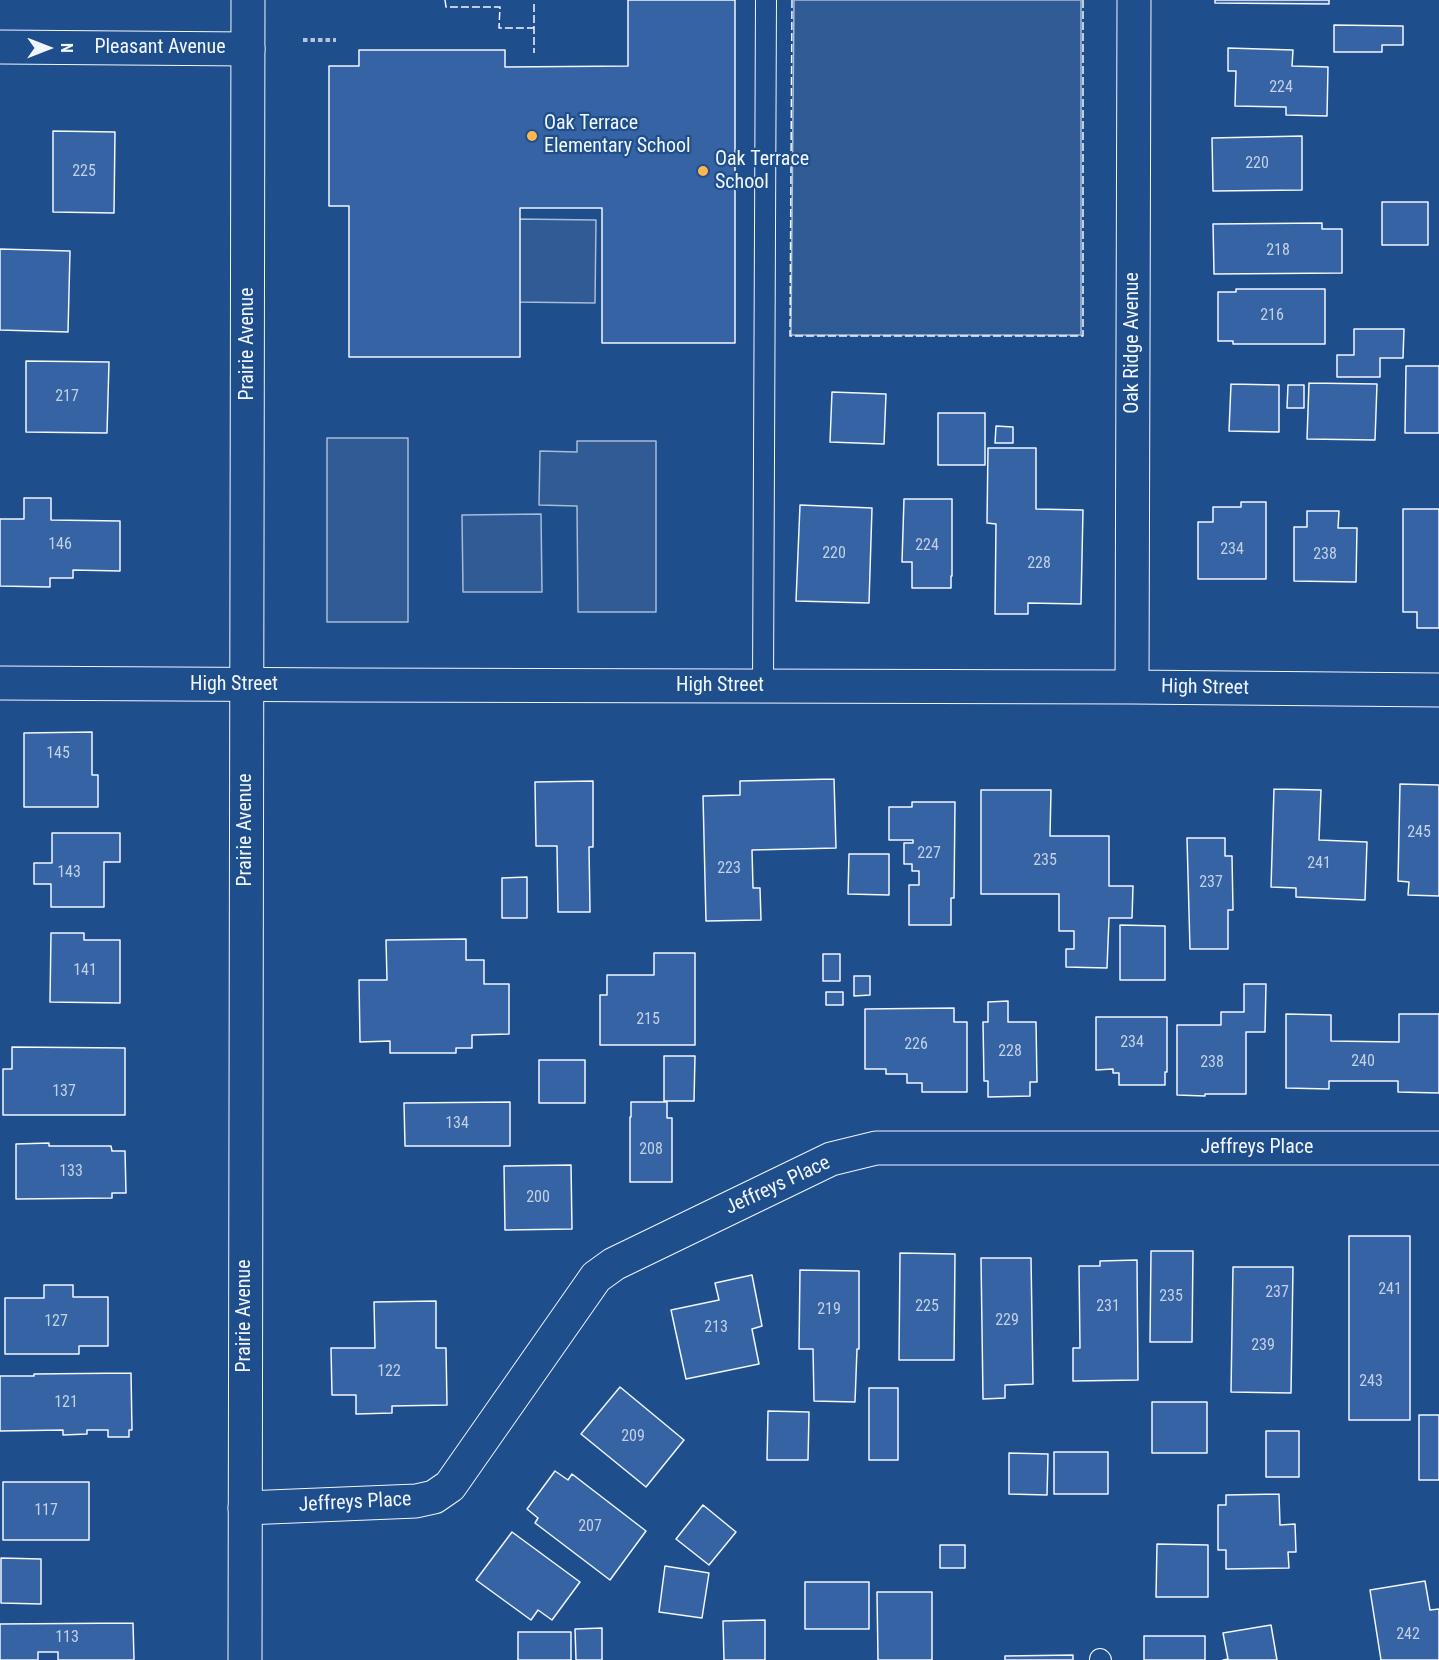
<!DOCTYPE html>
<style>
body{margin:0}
#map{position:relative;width:1439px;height:1660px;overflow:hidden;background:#1f4e8c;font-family:"Roboto Condensed",sans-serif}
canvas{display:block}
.north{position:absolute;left:18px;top:18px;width:60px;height:60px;-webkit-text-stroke:4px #1f4e8c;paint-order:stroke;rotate:90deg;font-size:16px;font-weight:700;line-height:24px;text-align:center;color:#f2f6ff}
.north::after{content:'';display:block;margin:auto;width:21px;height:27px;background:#f2f6ff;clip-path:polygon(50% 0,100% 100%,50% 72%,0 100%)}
</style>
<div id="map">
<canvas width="1439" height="1660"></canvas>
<div class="north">N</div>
</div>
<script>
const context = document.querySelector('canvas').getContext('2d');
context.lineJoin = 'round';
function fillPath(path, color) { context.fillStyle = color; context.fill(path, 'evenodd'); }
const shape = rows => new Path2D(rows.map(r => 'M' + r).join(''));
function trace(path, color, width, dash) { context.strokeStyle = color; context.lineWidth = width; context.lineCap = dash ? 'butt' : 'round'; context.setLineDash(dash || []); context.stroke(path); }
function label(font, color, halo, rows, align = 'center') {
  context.font = font + ' "Roboto Condensed",sans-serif'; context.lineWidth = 4.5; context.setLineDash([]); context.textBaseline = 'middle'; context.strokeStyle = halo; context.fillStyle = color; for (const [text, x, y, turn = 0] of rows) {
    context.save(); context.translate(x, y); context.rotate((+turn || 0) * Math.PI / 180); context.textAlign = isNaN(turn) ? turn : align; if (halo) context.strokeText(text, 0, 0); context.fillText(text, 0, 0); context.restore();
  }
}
const built = shape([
 [794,0,1081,0,1081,335,791,335,794,0],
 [517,219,596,220,595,303,516,302,517,219],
 [327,438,408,438,408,622,327,622,327,438],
 [577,441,656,441,656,612,578,612,577,506,539,505,540,451,577,452,577,441],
 [541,514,542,592,463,592,462,515,541,514]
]);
fillPath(built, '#305b95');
trace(built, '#a8bbd7', 1.5);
const building = shape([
 [628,0,735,0,735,343,602,343,602,208,520,208,520,357,349,357,349,206,329,206,329,66,359,66,359,50,505,50,505,67,628,66,628,0],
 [1215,0,1329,0,1329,4,1215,3,1215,0],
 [1334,25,1403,26,1403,45,1382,45,1382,52,1334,52,1334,25],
 [1228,48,1293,50,1292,66,1328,67,1327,116,1286,115,1286,107,1235,106,1236,71,1228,71,1228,48],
 [53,131,115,132,114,213,53,212,53,131],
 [1302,136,1302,190,1213,191,1212,138,1302,136],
 [1382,202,1428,202,1428,245,1382,245,1382,202],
 [1322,223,1322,229,1342,229,1342,273,1214,274,1213,224,1322,223],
 [0,249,70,251,68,332,0,330,0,249],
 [1236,289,1325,289,1325,344,1233,344,1233,341,1218,341,1218,292,1236,292,1236,289],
 [1354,329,1404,329,1403,358,1380,358,1380,377,1337,377,1337,355,1354,355,1354,329],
 [26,361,109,362,107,433,26,432,26,361],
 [1406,366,1439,366,1439,433,1405,433,1406,366],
 [1309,383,1377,384,1375,440,1307,439,1309,383],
 [1231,384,1279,385,1279,432,1229,431,1231,384],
 [1288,385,1304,385,1304,408,1287,408,1288,385],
 [832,392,886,394,884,444,830,442,832,392],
 [938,413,985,413,985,465,938,465,938,413],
 [996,426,1013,427,1013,443,995,443,996,426],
 [988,448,1036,448,1036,509,1083,510,1081,604,1028,603,1028,614,995,614,996,524,987,523,988,448],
 [24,498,51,498,51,520,120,521,120,571,73,570,73,578,50,578,50,587,0,586,0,519,24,519,24,498],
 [904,499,952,499,952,576,951,576,951,588,912,588,912,562,902,562,904,499],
 [1241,502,1266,502,1266,579,1198,579,1198,522,1213,522,1213,507,1241,507,1241,502],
 [800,505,872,508,869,603,796,601,800,505],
 [1403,509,1439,509,1439,628,1417,628,1417,612,1403,612,1403,509],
 [1307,511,1339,511,1338,528,1357,528,1356,582,1294,581,1294,527,1307,527,1307,511],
 [92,732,92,775,98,775,98,807,24,807,24,733,92,732],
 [834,779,836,848,752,850,753,888,760,888,761,920,706,921,703,796,740,795,740,781,834,779],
 [593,781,593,847,589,847,590,912,558,912,557,846,536,846,535,782,593,781],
 [1400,784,1439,785,1439,896,1408,895,1409,882,1398,881,1400,784],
 [1274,789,1321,790,1319,840,1367,842,1365,900,1296,897,1296,888,1271,887,1274,789],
 [981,790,1051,790,1050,836,1109,836,1109,886,1133,886,1132,918,1109,918,1107,968,1066,967,1066,949,1074,949,1074,931,1059,931,1059,894,981,894,981,790],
 [912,802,955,802,954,898,951,898,951,925,909,925,909,885,919,885,919,871,912,871,912,864,904,864,904,843,913,843,913,840,889,840,889,807,912,807,912,802],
 [52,833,120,833,120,862,104,862,104,907,51,907,51,884,34,884,34,863,52,863,52,833],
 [1187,838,1225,838,1225,856,1232,856,1233,910,1228,910,1228,949,1190,949,1187,838],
 [849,854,889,854,889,895,848,894,849,854],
 [527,877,527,918,502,918,502,878,527,877],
 [1120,925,1165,926,1165,980,1120,980,1120,925],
 [51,933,84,933,84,940,120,940,120,1003,50,1002,51,933],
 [466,939,466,960,484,960,484,984,509,984,509,1034,472,1035,472,1048,456,1048,456,1053,390,1053,390,1041,360,1042,359,980,387,980,386,940,466,939],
 [654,953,695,953,695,1045,600,1045,600,995,607,995,607,975,654,975,654,953],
 [823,954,840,954,840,981,823,981,823,954],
 [854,976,870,976,870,995,854,996,854,976],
 [1244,984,1266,984,1265,1032,1246,1032,1246,1094,1205,1094,1205,1096,1177,1095,1177,1025,1221,1025,1221,1012,1244,1012,1244,984],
 [826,992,843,992,843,1005,826,1005,826,992],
 [1008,1001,1008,1022,1036,1022,1037,1082,1030,1082,1030,1096,988,1097,988,1081,984,1081,983,1022,988,1022,988,1002,1008,1001],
 [954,1008,954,1022,967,1022,967,1092,922,1092,922,1083,907,1083,907,1074,886,1074,886,1069,865,1069,865,1009,954,1008],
 [1286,1014,1331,1015,1331,1041,1399,1042,1399,1014,1439,1014,1439,1093,1398,1092,1398,1081,1329,1081,1329,1089,1286,1088,1286,1014],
 [1096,1017,1167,1017,1167,1072,1165,1072,1165,1085,1119,1085,1119,1073,1113,1073,1113,1069,1096,1070,1096,1017],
 [12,1047,125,1048,125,1115,3,1115,3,1069,12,1069,12,1047],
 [664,1056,695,1056,694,1101,664,1101,664,1056],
 [539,1060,585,1060,585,1103,539,1103,539,1060],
 [510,1102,510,1146,405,1146,404,1103,510,1102],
 [631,1102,667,1102,667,1118,672,1118,672,1182,630,1182,630,1117,631,1117,631,1102],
 [49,1143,49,1146,111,1146,112,1151,125,1151,126,1193,112,1193,112,1198,16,1199,16,1144,49,1143],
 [571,1165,572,1229,505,1230,504,1166,571,1165],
 [1349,1236,1410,1236,1410,1420,1349,1420,1349,1236],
 [1151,1251,1193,1251,1192,1342,1150,1342,1151,1251],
 [900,1253,955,1254,954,1360,899,1360,900,1253],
 [981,1258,1031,1258,1033,1384,1005,1385,1005,1398,983,1399,981,1258],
 [1137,1260,1138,1380,1073,1381,1073,1348,1080,1348,1079,1266,1100,1266,1100,1261,1137,1260],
 [1233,1267,1293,1267,1291,1393,1231,1392,1233,1267],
 [800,1270,859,1271,859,1349,857,1349,855,1402,814,1401,813,1349,799,1349,800,1270],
 [752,1275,762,1326,752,1329,759,1364,686,1379,671,1310,719,1300,715,1283,752,1275],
 [44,1285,73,1285,73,1297,108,1297,108,1346,79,1346,79,1354,5,1354,5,1298,44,1298,44,1285],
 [436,1301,436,1348,446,1348,447,1405,392,1406,392,1413,356,1414,356,1395,332,1395,331,1348,375,1348,374,1302,436,1301],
 [131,1373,132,1430,129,1430,129,1437,108,1437,108,1430,87,1430,87,1434,63,1435,63,1430,0,1431,0,1376,34,1376,34,1374,131,1373],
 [620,1387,684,1440,646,1487,581,1434,620,1387],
 [869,1388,898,1388,898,1460,869,1460,869,1388],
 [1152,1402,1207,1402,1207,1453,1152,1453,1152,1402],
 [768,1411,809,1412,808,1460,767,1460,768,1411],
 [1419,1415,1439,1415,1439,1480,1419,1480,1419,1415],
 [1266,1431,1299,1431,1299,1477,1266,1477,1266,1431],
 [1054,1452,1108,1452,1108,1494,1054,1494,1054,1452],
 [1009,1453,1048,1454,1047,1495,1009,1494,1009,1453],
 [555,1471,568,1480,572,1474,646,1531,610,1580,535,1523,538,1518,527,1509,555,1471],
 [3,1482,89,1482,89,1540,3,1540,3,1482],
 [1279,1494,1280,1525,1295,1524,1296,1552,1288,1552,1289,1568,1226,1569,1226,1550,1218,1550,1218,1505,1226,1505,1226,1495,1279,1494],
 [703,1505,736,1532,709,1565,676,1539,703,1505],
 [512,1532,580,1582,552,1620,538,1610,531,1620,476,1580,512,1532],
 [1157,1544,1208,1545,1208,1597,1156,1597,1157,1544],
 [940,1545,965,1545,965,1568,940,1568,940,1545],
 [1,1558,41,1559,41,1604,1,1603,1,1558],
 [665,1566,709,1573,702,1618,659,1612,665,1566],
 [1425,1581,1430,1610,1439,1609,1439,1660,1381,1660,1370,1590,1425,1581],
 [805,1582,869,1582,869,1629,805,1629,805,1582],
 [877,1592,932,1592,932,1660,878,1660,877,1592],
 [765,1620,765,1660,724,1660,723,1621,765,1620],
 [133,1623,134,1660,58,1660,58,1652,38,1652,38,1660,0,1660,0,1624,133,1623],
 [1271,1625,1277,1660,1223,1660,1228,1659,1223,1633,1271,1625],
 [602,1628,602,1660,576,1660,575,1629,602,1628],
 [518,1632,571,1632,571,1660,518,1660,518,1632],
 [1144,1636,1205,1636,1205,1660,1144,1660,1144,1636],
 [1073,1655,1073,1660,1005,1660,1005,1656,1073,1655]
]);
fillPath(building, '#3563a3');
trace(building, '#f2f6ff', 1.5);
const lane = shape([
 [763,686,766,0],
 [1100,1659,1101,1660]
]);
const street = shape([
 [0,47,248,49],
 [0,683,347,685,1132,687,1439,690],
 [1132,687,1134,0],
 [245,1508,416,1501,434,1497,450,1486,596,1277,614,1264,831,1159,876,1148,1439,1148]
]);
const secondary = shape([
 [245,1660,248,0]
]);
trace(lane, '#f2f6ff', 22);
trace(street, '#f2f6ff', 35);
trace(secondary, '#f2f6ff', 35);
trace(shape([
 [303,40,336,40]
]), '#b3c4dc', 4, [4.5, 3]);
trace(lane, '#1f4e8c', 20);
trace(street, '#1f4e8c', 33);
trace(secondary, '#1f4e8c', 33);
trace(shape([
 [445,0,446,7,500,7,499,28,534,28],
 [792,0,790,336,1083,336,1083,0],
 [534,4,534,53]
]), '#f2f6ff', 1.5, [8, 3]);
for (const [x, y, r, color] of [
 [532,136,6,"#ffb74d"],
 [703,171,6,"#ffb74d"]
]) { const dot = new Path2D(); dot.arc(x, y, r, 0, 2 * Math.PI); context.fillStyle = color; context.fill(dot); trace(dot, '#1f4e8c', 2); }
label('16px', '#c3d1e8', null, [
 ["224",1281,88],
 ["220",1257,164],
 ["225",84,172],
 ["218",1278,251],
 ["216",1272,316],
 ["217",67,397],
 ["146",60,545],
 ["224",927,546],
 ["234",1232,550],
 ["220",834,554],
 ["238",1325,555],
 ["228",1039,564],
 ["145",58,754],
 ["245",1419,833],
 ["227",929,854],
 ["235",1045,861],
 ["241",1319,864],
 ["223",729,869],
 ["143",69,873],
 ["237",1211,883],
 ["141",85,971],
 ["215",648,1020],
 ["234",1132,1043],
 ["226",916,1045],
 ["228",1010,1052],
 ["240",1363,1062],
 ["238",1212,1063],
 ["137",64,1092],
 ["134",457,1124],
 ["208",651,1150],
 ["133",71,1172],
 ["200",538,1198],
 ["241",1390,1290],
 ["237",1277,1293],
 ["235",1171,1297],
 ["225",927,1307],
 ["231",1108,1307],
 ["219",829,1310],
 ["229",1007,1321],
 ["127",56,1322],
 ["213",716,1328],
 ["239",1263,1346],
 ["122",389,1372],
 ["243",1371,1382],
 ["121",66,1403],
 ["209",633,1437],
 ["117",46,1511],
 ["207",590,1527],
 ["242",1408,1635],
 ["113",67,1638]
]);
label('20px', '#f2f6ff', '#1f4e8c', [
 ["Pleasant Avenue",160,48],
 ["Oak Ridge Avenue",1133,343,-90],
 ["Prairie Avenue",248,344,-90],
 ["High Street",234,685],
 ["High Street",720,686],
 ["High Street",1205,688,1],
 ["Prairie Avenue",246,830,-90],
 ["Jeffreys Place",1257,1148],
 ["Jeffreys Place",778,1186,-25],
 ["Prairie Avenue",245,1316,-90],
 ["Jeffreys Place",355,1503,-3]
]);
label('20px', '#f2f6ff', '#1f4e8c', [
 ["Oak Terrace",544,124],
 ["Elementary School",544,147],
 ["Oak Terrace",715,160],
 ["School",715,183]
], 'left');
</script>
